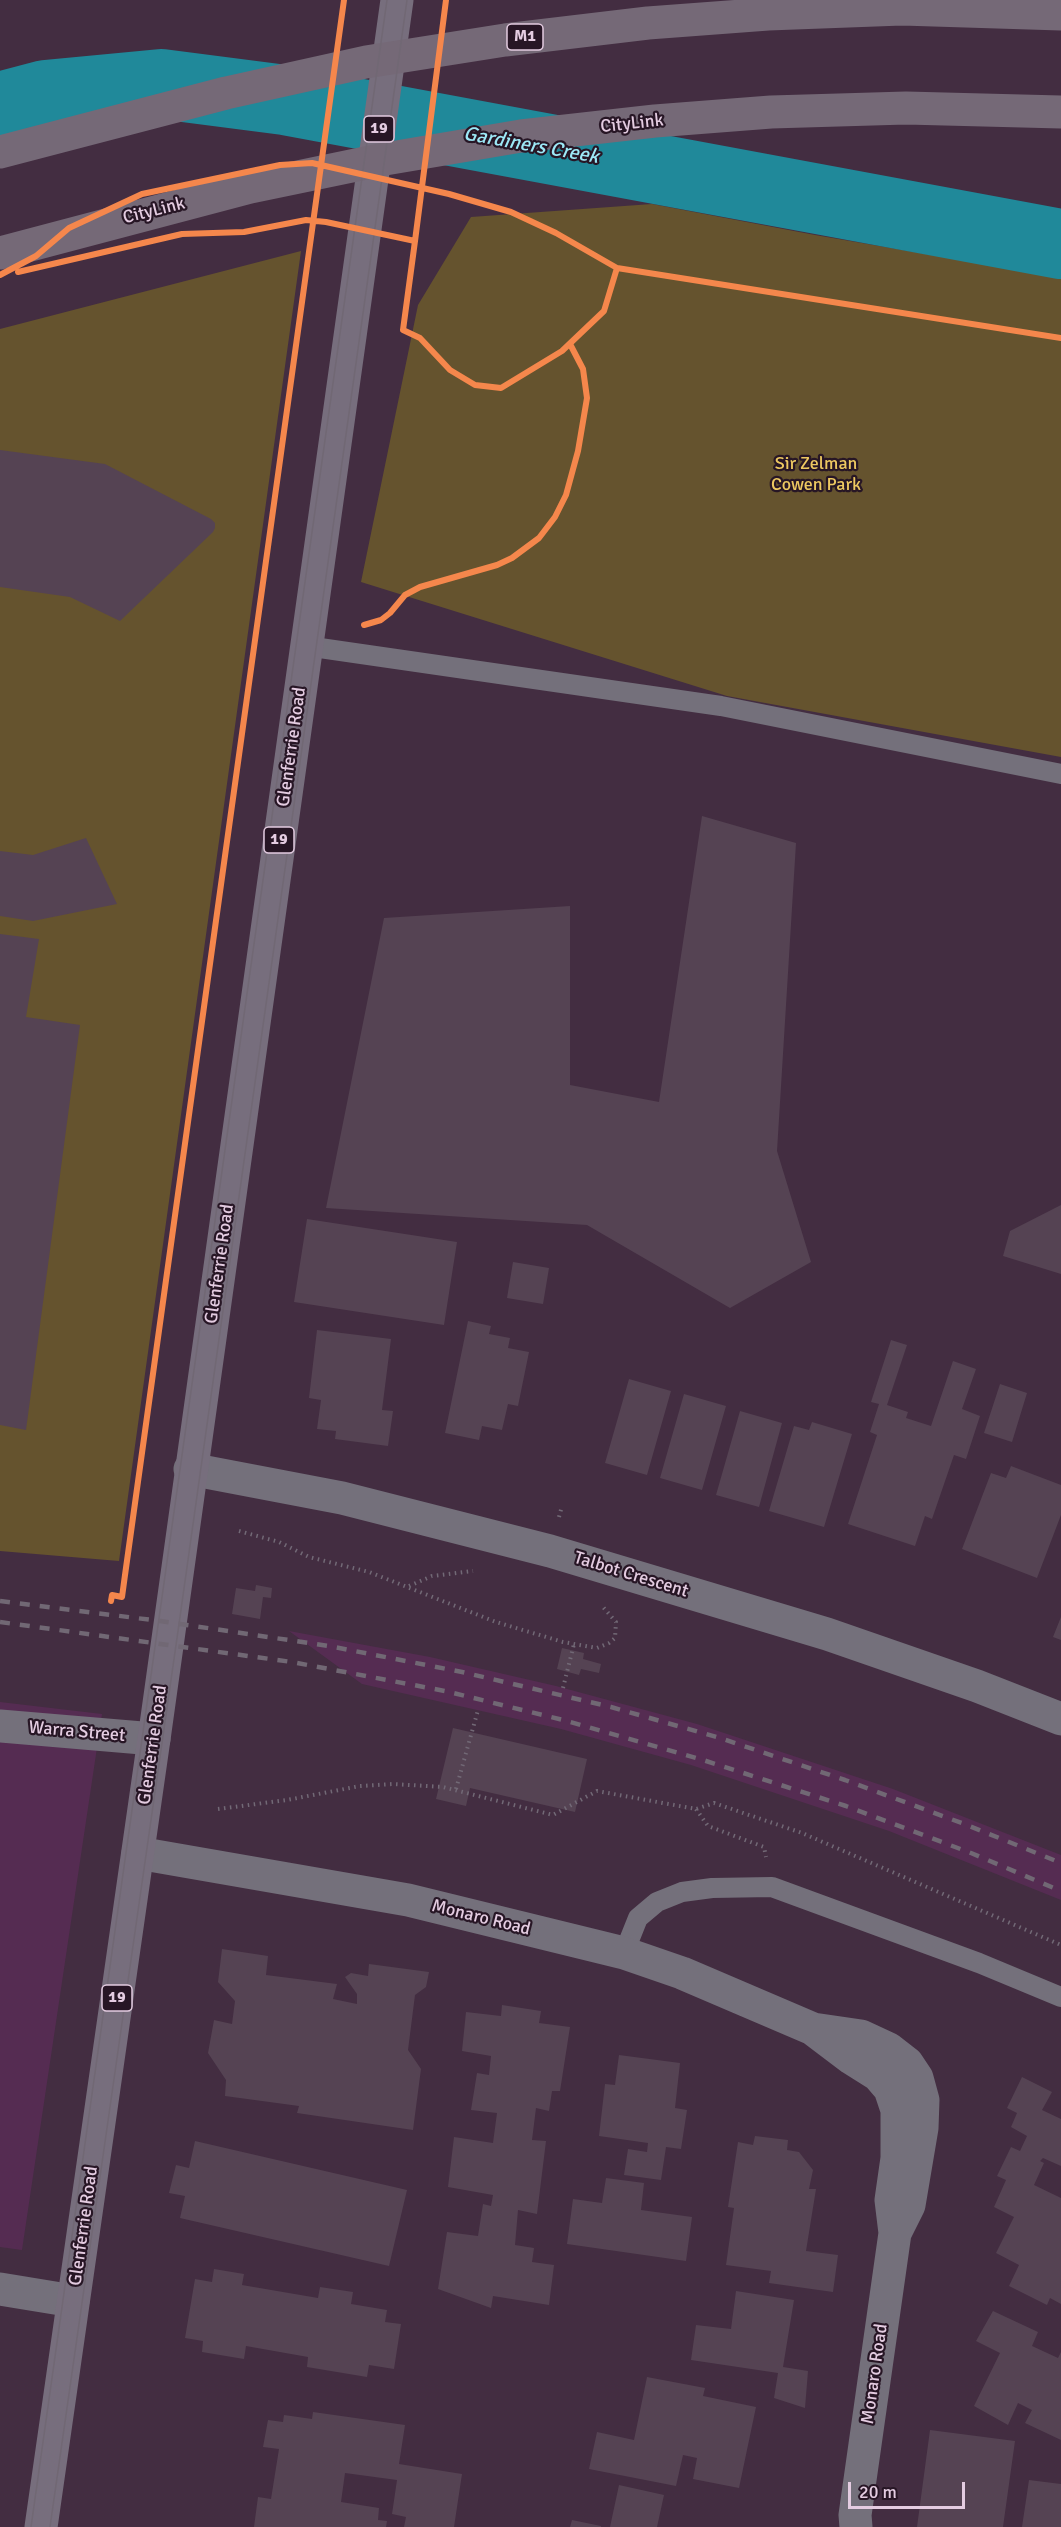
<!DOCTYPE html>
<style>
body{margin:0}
#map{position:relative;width:1061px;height:2527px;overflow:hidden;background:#432d41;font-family:Signika,sans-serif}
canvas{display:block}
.scale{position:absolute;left:848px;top:2482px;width:117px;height:27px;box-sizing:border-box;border:3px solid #e4cce1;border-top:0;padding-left:8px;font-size:18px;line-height:21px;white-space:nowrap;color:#e4cce1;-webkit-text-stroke:4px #271625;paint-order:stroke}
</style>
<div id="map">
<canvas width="1061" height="2527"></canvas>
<div class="scale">20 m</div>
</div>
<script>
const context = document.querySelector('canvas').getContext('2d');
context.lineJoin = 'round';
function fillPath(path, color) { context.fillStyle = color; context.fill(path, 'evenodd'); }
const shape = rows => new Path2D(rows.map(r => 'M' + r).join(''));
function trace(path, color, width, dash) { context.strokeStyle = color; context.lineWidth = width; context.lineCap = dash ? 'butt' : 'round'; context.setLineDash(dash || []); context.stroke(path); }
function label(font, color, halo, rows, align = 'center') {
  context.font = font + ' Signika,sans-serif'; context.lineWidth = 4.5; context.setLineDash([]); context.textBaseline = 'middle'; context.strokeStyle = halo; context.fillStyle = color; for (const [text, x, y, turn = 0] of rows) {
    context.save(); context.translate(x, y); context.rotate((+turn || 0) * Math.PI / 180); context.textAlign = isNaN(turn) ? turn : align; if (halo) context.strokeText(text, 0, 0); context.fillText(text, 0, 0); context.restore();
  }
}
fillPath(shape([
 [289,1631,430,1657,556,1686,697,1724,893,1789,1061,1855,1061,1900,889,1831,691,1765,561,1729,362,1684],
 [0,1702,102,1714,22,2250,0,2247]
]), '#552c52');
fillPath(shape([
 [652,204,815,235,1061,277,1061,757,727,696,361,582,418,305,471,217],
 [301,251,119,1561,0,1551,0,329]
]), '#65532e');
trace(shape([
 [0,107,45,95,161,84,285,100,1061,244]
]), '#20899a', 70);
fillPath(shape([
 [0,450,105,464,211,519,215,523,215,528,213,532,120,621,70,597,0,587],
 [702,816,796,843,777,1151,811,1262,730,1308,587,1225,326,1208,384,918,570,906,570,1085,659,1102],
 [86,838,117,904,33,921,0,916,0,851,33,855],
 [0,934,39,939,26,1017,80,1025,26,1430,0,1425],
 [1061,1205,1061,1274,1003,1256,1010,1231],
 [307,1219,457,1242,444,1325,294,1302],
 [513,1262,549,1268,543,1304,507,1298],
 [468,1321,491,1326,489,1334,510,1338,508,1348,529,1352,518,1406,508,1404,502,1430,482,1426,479,1440,445,1433],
 [317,1330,391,1339,382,1410,393,1411,388,1446,335,1439,336,1431,317,1429,321,1400,309,1398],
 [891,1340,907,1345,887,1405,908,1412,906,1418,931,1426,953,1361,976,1369,962,1409,980,1416,966,1459,954,1455,932,1519,925,1516,915,1546,848,1524,877,1435,870,1432,879,1404,871,1402],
 [629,1379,671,1391,647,1475,605,1463],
 [1000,1384,1027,1393,1012,1442,984,1433],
 [684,1394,726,1406,702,1490,660,1478],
 [740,1411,782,1423,759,1507,716,1495],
 [812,1422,852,1434,824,1527,769,1511,794,1426,809,1430],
 [1011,1466,1061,1485,1061,1515,1037,1578,962,1549,991,1473,1006,1478],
 [256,1585,272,1588,271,1598,263,1597,260,1619,232,1614,236,1588,255,1591],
 [1061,1617,1061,1640,1053,1637],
 [562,1648,584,1653,583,1659,601,1664,599,1673,581,1669,579,1675,557,1669],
 [453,1728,587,1759,575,1812,470,1788,466,1806,436,1799],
 [222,1949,268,1956,266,1975,337,1984,333,1999,357,2004,357,1994,345,1977,351,1973,368,1976,369,1964,429,1972,426,1987,415,1995,408,2050,421,2069,413,2130,297,2113,299,2106,225,2096,226,2080,208,2053,214,2020,232,2024,235,2001,218,1982],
 [502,2005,541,2011,539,2023,570,2027,560,2091,552,2091,549,2111,536,2108,532,2140,546,2141,537,2214,518,2210,515,2245,534,2248,532,2262,554,2265,549,2305,493,2296,491,2308,438,2289,447,2232,478,2236,483,2204,491,2206,493,2195,448,2187,454,2137,493,2143,497,2113,471,2110,477,2073,489,2075,491,2056,462,2051,466,2012,501,2016],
 [619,2055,680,2063,675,2108,687,2110,681,2149,666,2147,661,2180,624,2175,628,2149,647,2152,648,2143,599,2136,605,2084,615,2085],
 [1022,2077,1052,2092,1042,2110,1061,2119,1061,2166,1043,2158,1040,2161,1044,2163,1034,2185,1061,2198,1061,2304,1050,2298,1047,2305,1009,2286,1019,2265,996,2253,1014,2217,994,2207,1006,2180,997,2176,1011,2147,1020,2151,1027,2136,1011,2127,1017,2113,1007,2108],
 [755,2136,788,2140,787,2150,799,2152,813,2170,809,2189,816,2189,806,2251,838,2255,833,2292,769,2283,771,2271,726,2265,734,2208,728,2207,738,2142,753,2145],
 [195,2141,407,2190,389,2266,180,2218,185,2196,169,2193,176,2165,189,2168],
 [606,2178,644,2183,641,2210,692,2217,686,2261,567,2244,573,2199,602,2203],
 [214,2269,244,2274,242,2285,318,2298,320,2287,353,2292,351,2304,387,2310,385,2322,401,2324,394,2369,369,2365,367,2377,307,2367,308,2357,246,2346,244,2359,202,2352,203,2341,185,2338,195,2279,212,2282],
 [736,2291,794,2300,783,2367,808,2371,805,2408,774,2398,778,2373,691,2360,696,2325,731,2329],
 [993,2311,1038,2332,1032,2346,1058,2358,1061,2352,1061,2440,1025,2423,1032,2410,1018,2403,1008,2425,974,2406,1000,2353,976,2341],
 [647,2377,705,2388,703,2396,756,2407,739,2488,693,2479,697,2458,683,2455,676,2486,589,2469,597,2432,634,2440],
 [313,2412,405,2425,399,2464,462,2474,454,2527,404,2527,406,2517,392,2514,397,2480,345,2473,341,2502,379,2508,378,2520,387,2521,386,2527,254,2527,258,2497,271,2499,279,2449,263,2447,268,2420,283,2422,284,2415,312,2419],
 [930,2430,1015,2441,1003,2527,917,2527],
 [1029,2480,1061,2484,1061,2527,1022,2527],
 [619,2485,664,2495,657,2527,610,2527],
 [572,2520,601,2526,601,2527,570,2527]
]), '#554353');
trace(shape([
 [559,1517,562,1506],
 [239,1531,279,1542,309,1557,369,1572,496,1622,563,1642,597,1648,609,1643,615,1638,616,1622,603,1607],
 [409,1586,432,1576,473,1571],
 [563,1688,574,1644],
 [456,1789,478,1710],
 [218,1809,287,1800,360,1786,393,1784,443,1787,553,1815,597,1791,696,1809,714,1803,802,1833,1061,1945],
 [696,1809,708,1826,764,1847,766,1857]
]), '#726976', 4, [1.5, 4.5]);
trace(shape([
 [306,646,721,706,1061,774],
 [624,1953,638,1918,657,1902,682,1892,712,1888,772,1887,979,1963,1061,1997]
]), '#74707b', 20);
trace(shape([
 [190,1469,342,1498,550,1551,827,1634,977,1686,1061,1719],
 [0,1726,154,1739],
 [138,1853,408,1900,624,1953,682,1973,813,2029,861,2036,889,2049,907,2063,917,2078,923,2100,922,2128,909,2205,895,2233],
 [814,2030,851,2058,878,2075,890,2089,897,2110,897,2158,891,2200,895,2233,855,2515,856,2527],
 [0,2289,73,2301]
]), '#74707b', 33);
trace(shape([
 [41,2527,154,1739,397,0]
]), '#776e7d', 33);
trace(shape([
 [0,152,226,93,366,62,505,40,648,23,768,14,902,9,1061,14],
 [0,253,250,187,385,159,521,136,655,121,771,112,906,108,1061,112]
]), '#756977', 33);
trace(shape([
 [31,2527,387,0],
 [50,2527,179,1624,407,0]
]), '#716874', 1.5);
trace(shape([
 [0,1601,160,1621,329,1646,462,1672,611,1707,720,1738,845,1780,967,1825,1061,1863],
 [0,1622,292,1662,445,1691,563,1720,703,1760,846,1806,971,1853,1061,1891]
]), '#716874', 4.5, [10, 10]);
trace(shape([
 [415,241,446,0],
 [18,272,182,234,244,232,306,220,326,222,415,241,403,330,420,338,450,370,475,385,501,388,562,351,604,311,617,268],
 [0,275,36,256,69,228,142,194,280,165,312,163,449,194,511,212,556,233,617,268,1061,338],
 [364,625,381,620,390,613,405,595,420,587,497,565,512,558,539,538,555,517,566,495,578,451,587,398,583,369,570,344],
 [111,1601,112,1595,122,1597,125,1575,344,0]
]), '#f5874c', 6);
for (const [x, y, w] of [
 [525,37,36],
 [379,129,30],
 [279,840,30],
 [117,1998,30]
]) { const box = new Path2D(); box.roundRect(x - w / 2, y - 13, w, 26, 4.5); context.fillStyle = '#271625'; context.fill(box); trace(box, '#e4cce1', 1.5); }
label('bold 16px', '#e4cce1', null, [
 ["M1",525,37],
 ["19",379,129],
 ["19",279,840],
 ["19",117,1998]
]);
label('18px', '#e4cce1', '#271625', [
 ["CityLink",632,124,-6],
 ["CityLink",154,211,-14],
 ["Glenferrie Road",292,747,-82],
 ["Glenferrie Road",220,1264,-82],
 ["Talbot Crescent",631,1575,17],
 ["Warra Street",77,1732,5],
 ["Glenferrie Road",153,1745,-82],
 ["Monaro Road",481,1918,14],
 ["Glenferrie Road",84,2226,-82],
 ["Monaro Road",875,2374,-82]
]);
label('18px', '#edc861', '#271625', [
 ["Sir Zelman",816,464],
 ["Cowen Park",816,485]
]);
label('italic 20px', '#9de9f7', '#271625', [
 ["Gardiners Creek",531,146,10]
]);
</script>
